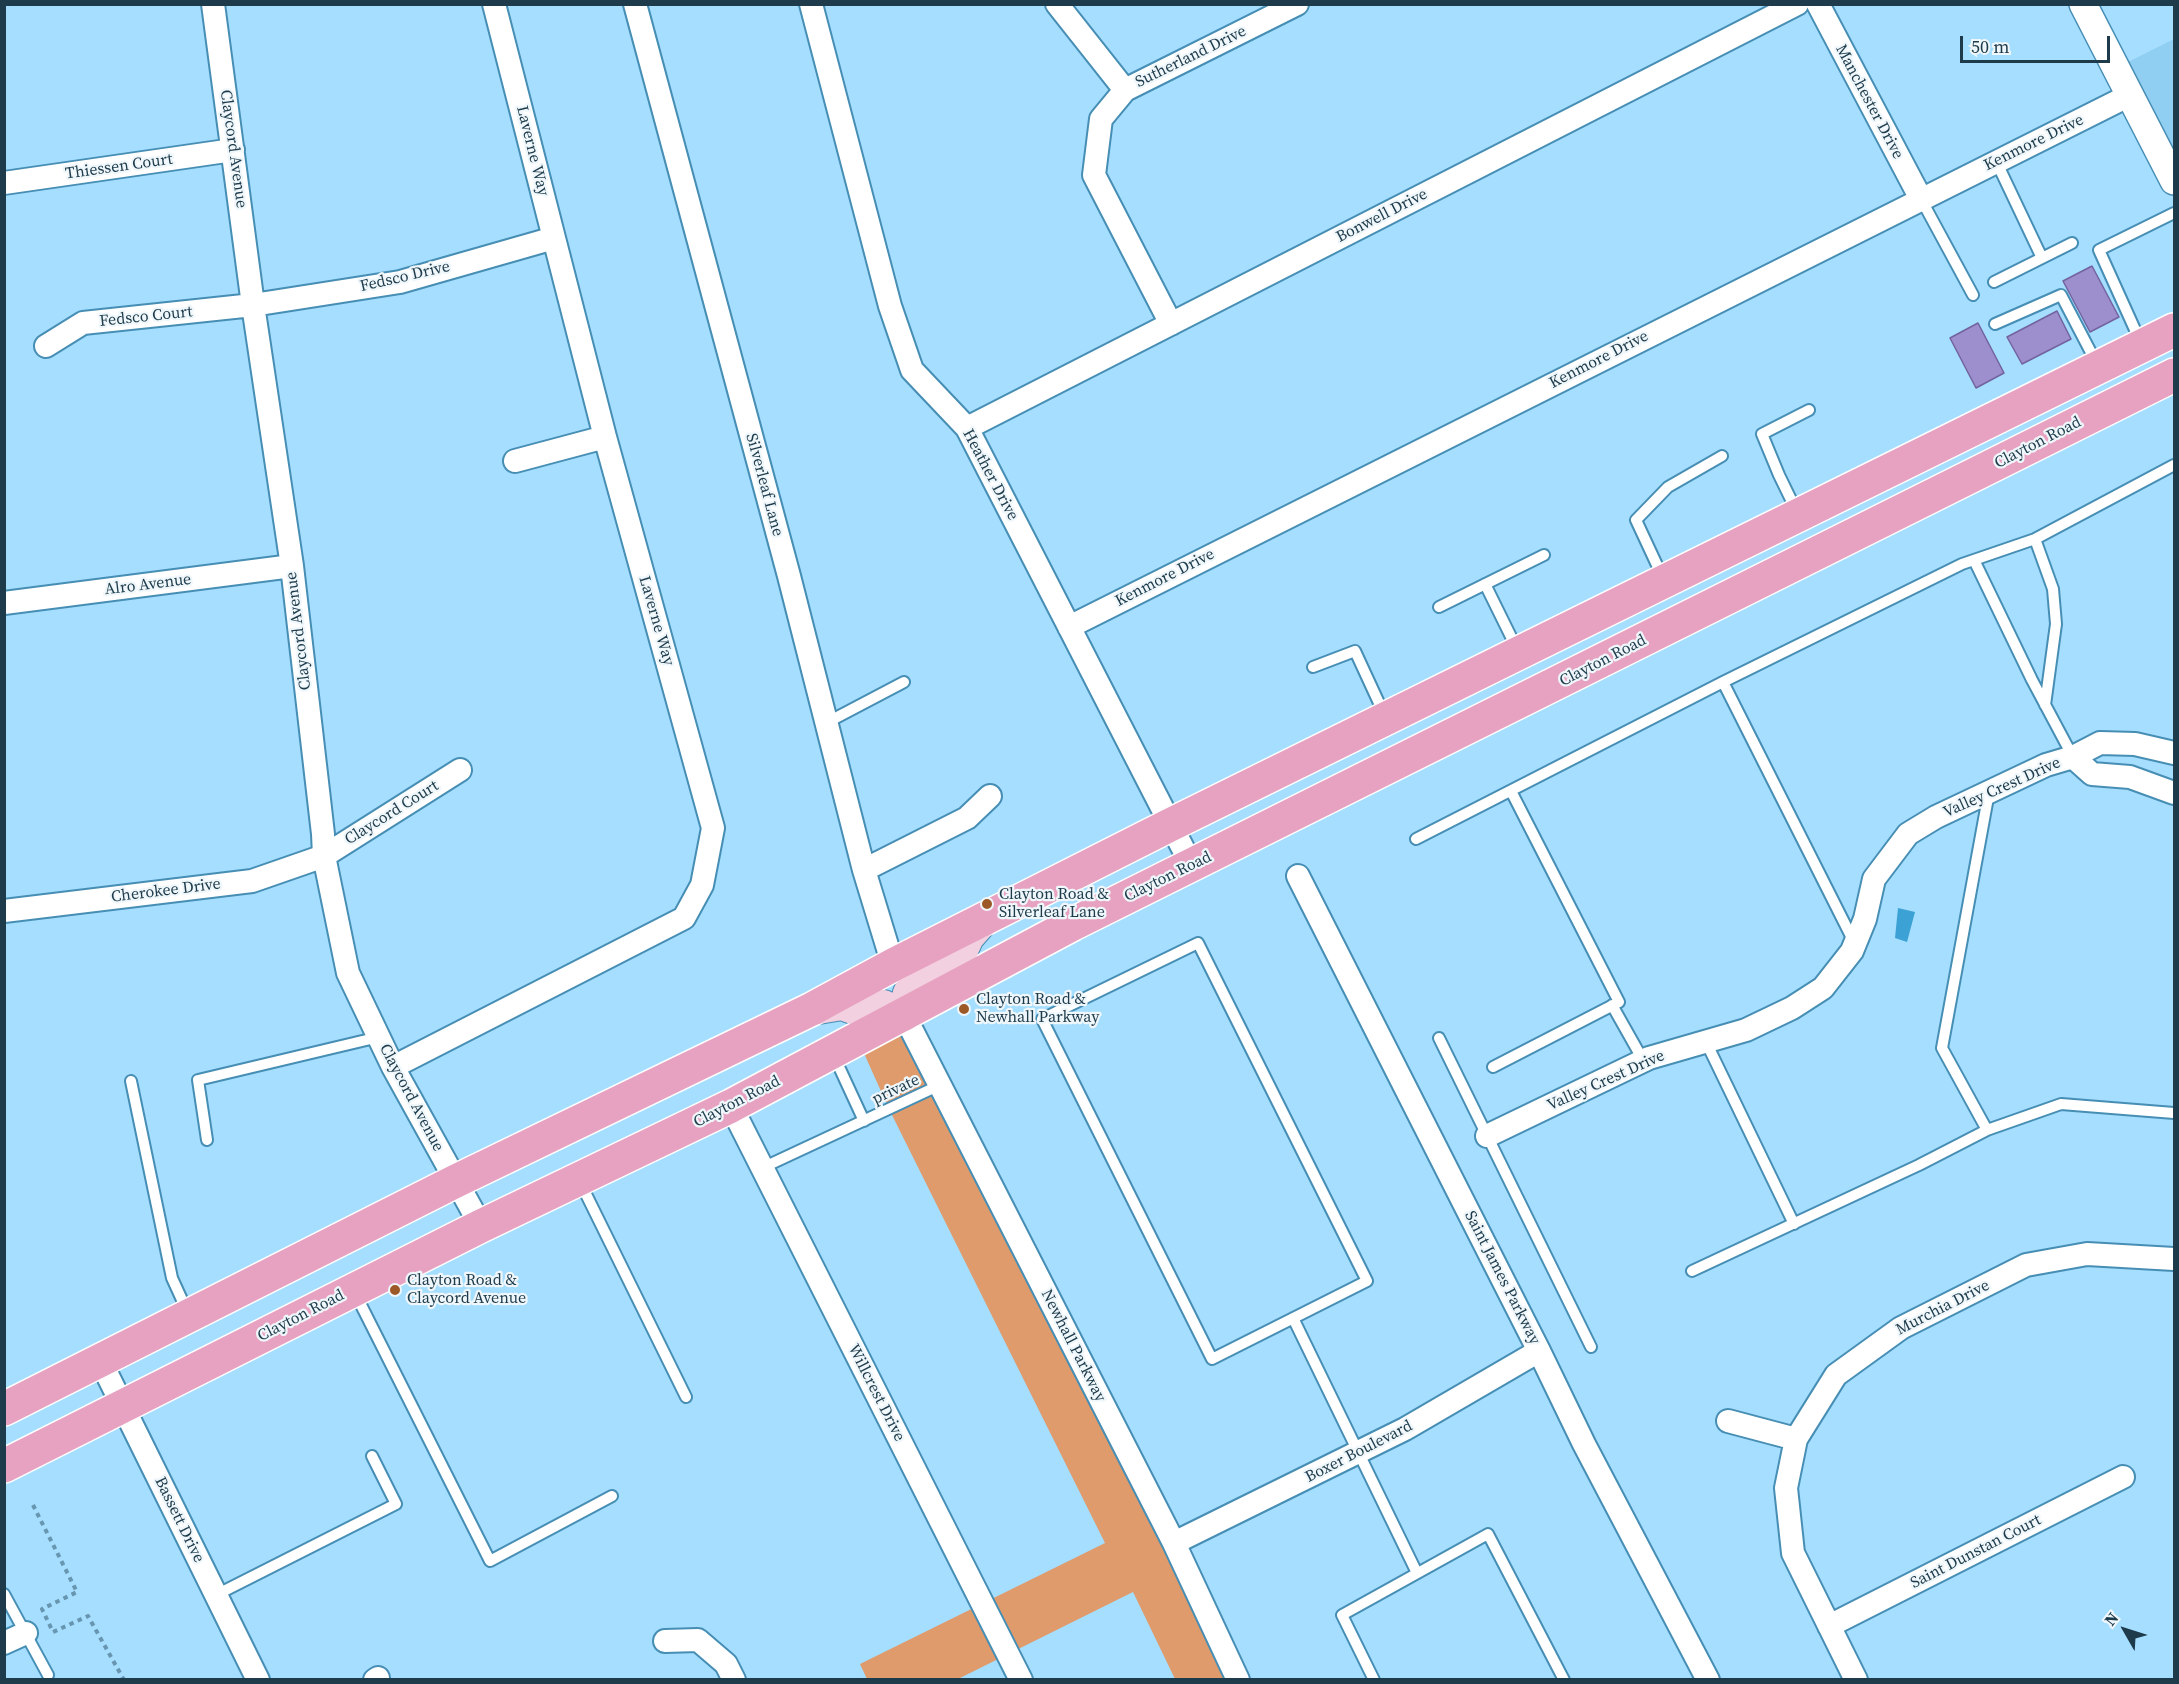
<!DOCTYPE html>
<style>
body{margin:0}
#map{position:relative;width:2179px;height:1684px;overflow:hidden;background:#a5deff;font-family:"Source Serif 4",serif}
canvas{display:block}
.frame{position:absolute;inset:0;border:6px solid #1d3b4b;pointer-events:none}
.north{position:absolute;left:2095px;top:1600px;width:60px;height:60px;-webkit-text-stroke:4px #f0f7fb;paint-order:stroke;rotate:309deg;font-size:16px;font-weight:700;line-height:24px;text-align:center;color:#1d3b4b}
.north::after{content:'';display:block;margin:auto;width:21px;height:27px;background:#1d3b4b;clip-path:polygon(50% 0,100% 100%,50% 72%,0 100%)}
.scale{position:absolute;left:1960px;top:36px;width:150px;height:27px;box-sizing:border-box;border:3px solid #1d3b4b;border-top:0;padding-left:8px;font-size:18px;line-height:21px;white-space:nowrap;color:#1d3b4b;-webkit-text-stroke:4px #f0f7fb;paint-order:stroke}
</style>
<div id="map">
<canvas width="2179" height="1684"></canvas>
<div class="frame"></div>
<div class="north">N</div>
<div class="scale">50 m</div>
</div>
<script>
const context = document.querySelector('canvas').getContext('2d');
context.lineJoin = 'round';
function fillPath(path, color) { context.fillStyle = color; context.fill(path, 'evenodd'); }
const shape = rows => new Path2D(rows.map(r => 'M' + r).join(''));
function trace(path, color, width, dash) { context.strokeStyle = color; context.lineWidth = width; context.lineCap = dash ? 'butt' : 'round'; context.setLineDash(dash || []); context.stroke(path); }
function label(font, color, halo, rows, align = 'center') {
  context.font = font + ' "Source Serif 4",serif'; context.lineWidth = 4.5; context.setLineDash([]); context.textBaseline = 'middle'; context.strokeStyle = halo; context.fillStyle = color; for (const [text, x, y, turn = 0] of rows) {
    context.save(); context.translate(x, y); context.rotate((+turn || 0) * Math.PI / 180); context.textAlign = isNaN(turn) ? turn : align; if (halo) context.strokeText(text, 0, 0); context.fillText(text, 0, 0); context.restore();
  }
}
fillPath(shape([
 [2174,39,2174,181,2116,68]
]), '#91cff2');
fillPath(shape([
 [904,1015,1238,1679,1175,1679,1133,1592,958,1679,867,1679,860,1664,1105,1543,889,1109,858,1040]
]), '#e09b6c');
fillPath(shape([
 [1898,908,1915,912,1907,942,1895,938]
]), '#3ca1d4');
const building = shape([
 [2092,266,2119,317,2090,332,2063,281,2092,266],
 [2057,311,2071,339,2022,364,2007,337,2057,311],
 [1978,323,2004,373,1976,388,1950,338,1978,323]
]);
fillPath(building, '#9d8fcd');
trace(building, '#72639e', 1.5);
const service = shape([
 [1996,161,2042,258],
 [1921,199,1973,295],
 [1994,282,2072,243],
 [1995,324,2061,295,2097,364],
 [2141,343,2099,250,2174,213],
 [1797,512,1779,475,1762,434,1809,410],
 [2035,539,2053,589,2056,624,2045,705],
 [1974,560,2032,680,2073,757],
 [1663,578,1636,520,1668,487,1722,456],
 [1485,584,1518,651],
 [1439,607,1544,555],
 [1313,667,1355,651,1385,716],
 [1723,682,1855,944],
 [826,723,904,682],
 [1416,839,1723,682,1962,564,2035,539,2174,465],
 [1198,943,1367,1281,1212,1359,1042,1019,1198,943],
 [1612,1005,1643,1060],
 [1439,1038,1591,1347],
 [1706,1042,1794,1224],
 [834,1056,864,1121],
 [1493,1067,1619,1002,1511,791],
 [131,1081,172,1278,188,1313],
 [1987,1130,1942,1048,1989,792],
 [207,1140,198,1080,379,1037],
 [762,1168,940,1085],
 [580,1182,686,1397],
 [1692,1271,1919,1165,1987,1130,2061,1104,2174,1113],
 [355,1293,490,1561,612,1496],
 [1293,1318,1417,1573],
 [4,1594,48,1675],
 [216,1595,396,1504,372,1456],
 [1374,1680,1342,1615,1488,1534,1564,1680]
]);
const minor = shape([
 [213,4,253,305,292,566,323,834,324,856,348,973,393,1067,481,1226],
 [635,4,789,576,864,870,893,965],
 [811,4,890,306,912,370,967,428,1192,866],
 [1057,4,1125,90],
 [1818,4,1921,199],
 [4,183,233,150],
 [1171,324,1094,175,1101,119,1125,90,1297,4],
 [46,346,83,323,253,305,400,282,554,238],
 [967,428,1797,4],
 [515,461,605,437],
 [4,603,292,566],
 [1069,627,2130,95],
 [2073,757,2092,774,2130,777,2174,793],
 [864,870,967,818,990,796],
 [1298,876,1539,1351,1584,1444,1708,1680],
 [4,911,252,881,324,856,460,770],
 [904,1015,1174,1543,1238,1680],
 [393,1067,684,918,702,885,713,828,605,437,494,4],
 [731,1106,1021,1680],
 [1487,1136,1649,1058,1746,1030,1792,1008,1823,988,1852,951,1865,919,1874,879,1908,834,1936,817,2046,765,2073,757,2100,743,2135,744,2174,753],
 [100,1360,258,1680],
 [1728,1421,1796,1439],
 [1174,1543,1405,1429,1539,1351],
 [1829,1626,2123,1477],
 [665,1641,698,1640,726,1664,734,1680],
 [4,1643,26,1633],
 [375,1680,378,1678],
 [1856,1680,1793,1553,1786,1488,1796,1439,1836,1375,1901,1328,2026,1265,2087,1254,2174,1259]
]);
const tertiary = shape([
 [2083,4,2174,181]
]);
const secondary = shape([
 [812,1009,842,1004,864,1012,883,1006,904,1015,909,993,914,988,955,965,968,937,983,920]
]);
const primary = shape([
 [4,1409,456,1181,812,1009,893,965,1170,825,2174,330],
 [4,1466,481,1226,731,1106,1073,924,2174,375]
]);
trace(service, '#478eb4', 14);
trace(minor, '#478eb4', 26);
trace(tertiary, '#478eb4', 30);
trace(secondary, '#478eb4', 34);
trace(primary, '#fff', 36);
trace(shape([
 [33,1505,77,1592,42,1609,53,1632,88,1616,124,1680]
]), '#6895af', 4, [4.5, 4.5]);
trace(service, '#fff', 10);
trace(minor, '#fff', 22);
trace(tertiary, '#fff', 27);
trace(secondary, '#f3d0e0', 32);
trace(primary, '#e8a2c1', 33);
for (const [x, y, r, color] of [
 [987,904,6,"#9c5927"],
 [964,1009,6,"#9c5927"],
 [395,1290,6,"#9c5927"]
]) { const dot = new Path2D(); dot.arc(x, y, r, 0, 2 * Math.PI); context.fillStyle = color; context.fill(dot); trace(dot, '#f0f7fb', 2); }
label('16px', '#1d3b4b', '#f0f7fb', [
 ["Sutherland Drive",1191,57,-26],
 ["Manchester Drive",1869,102,62],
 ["Kenmore Drive",2034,143,-26],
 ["Claycord Avenue",233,149,82],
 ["Laverne Way",532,151,76],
 ["Thiessen Court",119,167,-8],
 ["Bonwell Drive",1382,216,-27],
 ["Fedsco Drive",405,277,-13],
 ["Fedsco Court",146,317,-6],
 ["Kenmore Drive",1599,360,-27],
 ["Clayton Road",2038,443,-27],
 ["Heather Drive",990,475,62],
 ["Silverleaf Lane",764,485,75],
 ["Kenmore Drive",1165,578,-27],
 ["Alro Avenue",148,585,-7],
 ["Laverne Way",656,621,74],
 ["Claycord Avenue",299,631,-97],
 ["Clayton Road",1603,661,-27],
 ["Valley Crest Drive",2002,788,-24],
 ["Claycord Court",392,813,-32],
 ["Clayton Road",1168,877,-26],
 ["Cherokee Drive",166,891,-7],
 ["Valley Crest Drive",1606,1081,-24],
 ["private",896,1090,-25],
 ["Claycord Avenue",411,1098,62],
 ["Clayton Road",737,1102,-27],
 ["Saint James Parkway",1502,1278,63],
 ["Murchia Drive",1943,1308,-27],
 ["Clayton Road",301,1316,-27],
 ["Newhall Parkway",1073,1346,63],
 ["Willcrest Drive",876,1393,63],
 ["Boxer Boulevard",1359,1452,-27],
 ["Bassett Drive",179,1520,64],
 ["Saint Dunstan Court",1976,1552,-27]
]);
label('16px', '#1d3b4b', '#f0f7fb', [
 ["Clayton Road &",999,895],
 ["Silverleaf Lane",999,913],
 ["Clayton Road &",976,1000],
 ["Newhall Parkway",976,1018],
 ["Clayton Road &",407,1281],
 ["Claycord Avenue",407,1299]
], 'left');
</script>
